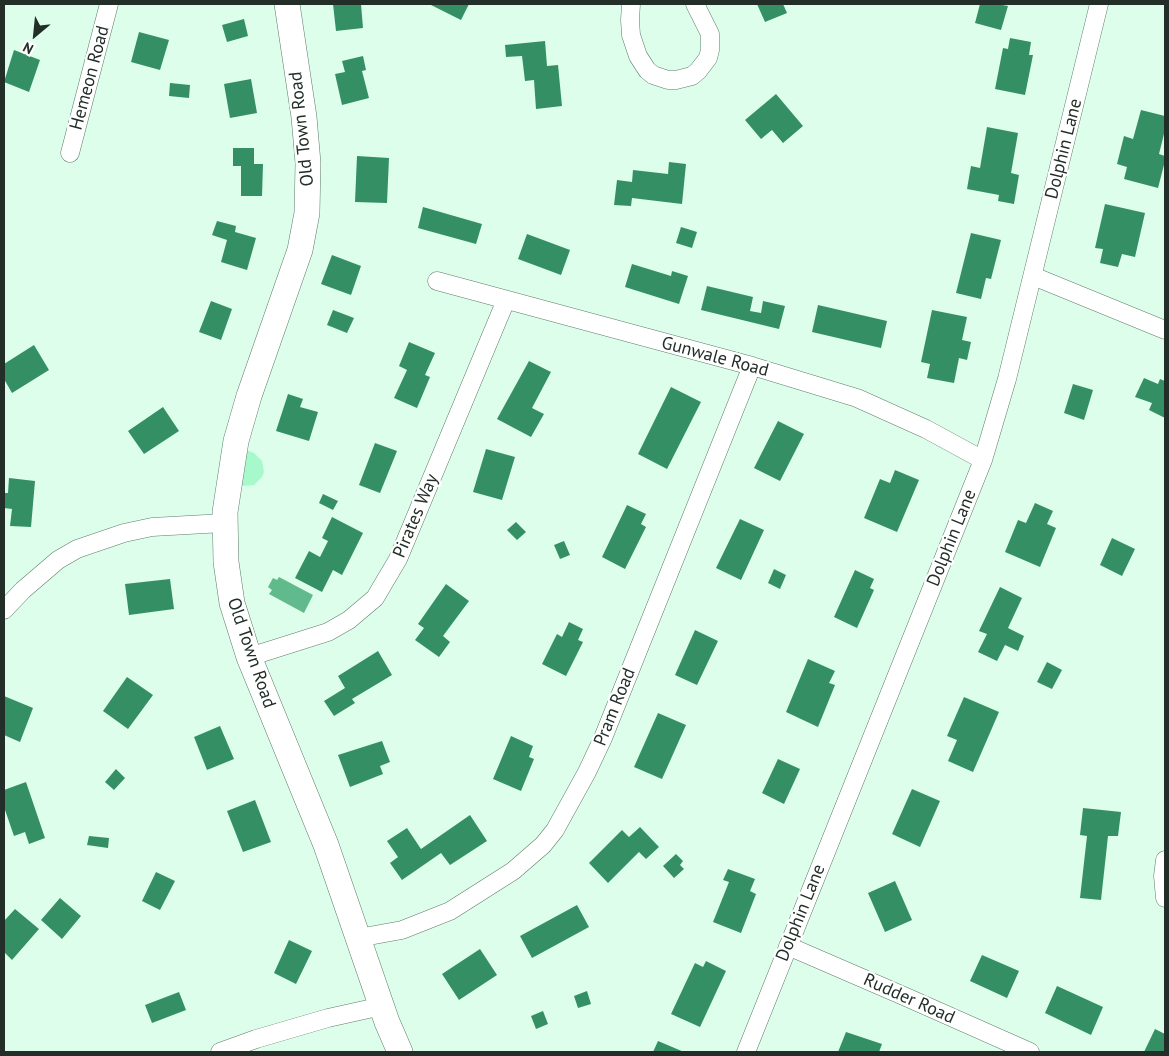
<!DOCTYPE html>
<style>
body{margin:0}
#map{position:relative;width:1169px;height:1056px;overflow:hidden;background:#ddfeea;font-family:"PT Sans",sans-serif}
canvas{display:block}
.frame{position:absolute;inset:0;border:5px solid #222e27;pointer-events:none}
.north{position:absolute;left:10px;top:10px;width:50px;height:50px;-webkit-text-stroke:4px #fff;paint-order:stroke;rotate:208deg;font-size:14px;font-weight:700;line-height:20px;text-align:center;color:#222e27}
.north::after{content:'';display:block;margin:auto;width:18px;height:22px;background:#222e27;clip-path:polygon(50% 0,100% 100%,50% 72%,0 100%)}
</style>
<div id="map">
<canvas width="1169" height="1056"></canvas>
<div class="frame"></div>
<div class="north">N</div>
</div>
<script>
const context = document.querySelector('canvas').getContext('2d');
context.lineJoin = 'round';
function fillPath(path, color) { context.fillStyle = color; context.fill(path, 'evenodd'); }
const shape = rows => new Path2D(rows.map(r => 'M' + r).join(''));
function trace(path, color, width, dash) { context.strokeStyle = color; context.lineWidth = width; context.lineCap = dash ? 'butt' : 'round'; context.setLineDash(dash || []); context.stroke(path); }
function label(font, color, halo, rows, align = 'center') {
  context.font = font + ' "PT Sans",sans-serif'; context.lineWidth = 4.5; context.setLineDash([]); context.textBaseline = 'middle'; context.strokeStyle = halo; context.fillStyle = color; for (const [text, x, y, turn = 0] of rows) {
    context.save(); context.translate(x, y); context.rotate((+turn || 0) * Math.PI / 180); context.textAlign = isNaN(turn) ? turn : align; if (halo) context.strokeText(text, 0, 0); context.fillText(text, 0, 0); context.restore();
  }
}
fillPath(shape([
 [249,451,254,453,262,461,264,472,262,477,254,485,243,486,239,484,245,452]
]), '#a7f8cb');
fillPath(shape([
 [279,577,313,595,304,613,269,594,272,590,268,587,273,578,277,580]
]), '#61ba8b');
fillPath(shape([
 [333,4,361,4,363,28,336,31],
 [431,4,469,4,461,20,431,5],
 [757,4,783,4,787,13,765,22],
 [980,4,997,4,1008,6,1001,30,975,23],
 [244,19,248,36,227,42,222,25],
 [139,32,169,40,160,70,131,62],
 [1010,38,1031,42,1029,55,1033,55,1025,95,995,89,1003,48,1008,49],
 [545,41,547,66,558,65,562,106,536,109,534,80,525,81,522,56,506,57,505,45],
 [14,50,40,60,29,92,4,82],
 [363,56,366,70,362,71,369,98,342,105,335,74,345,72,342,61],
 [251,79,257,113,230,118,224,84],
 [170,83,190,85,189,98,169,96],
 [776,94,803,126,783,143,772,130,761,139,745,120],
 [1141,110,1165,116,1165,130,1159,154,1165,156,1165,161,1158,188,1124,179,1127,167,1117,164,1124,136,1133,139],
 [987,127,1018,133,1011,173,1019,175,1014,204,998,201,999,195,967,189,971,166,980,168],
 [233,148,254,148,254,164,263,164,262,196,241,196,241,166,233,166],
 [357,156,389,158,387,203,355,202],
 [669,162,686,164,682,204,632,198,631,206,614,205,617,180,632,182,633,170,668,174],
 [1105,204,1145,213,1135,257,1122,254,1118,267,1100,263,1103,249,1095,248],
 [423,207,482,224,476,244,418,228],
 [217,221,236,226,235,232,256,238,247,270,221,262,227,240,212,235],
 [681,227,697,232,692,248,676,243],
 [971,233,1001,240,991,279,986,278,981,299,956,293],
 [527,234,570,250,561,275,518,259],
 [332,255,361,266,351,295,321,284],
 [632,264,671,276,672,271,688,276,679,304,625,287],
 [707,286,753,297,750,311,761,313,763,301,785,306,779,329,701,310],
 [211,301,232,309,221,340,199,332],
 [818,305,887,321,881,348,812,332],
 [333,310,354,318,347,333,327,325],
 [932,310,967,317,962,340,971,342,967,360,959,358,954,383,927,378,930,364,921,362],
 [409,342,435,353,425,375,430,377,417,408,394,398,407,370,399,366],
 [34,345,49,370,12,393,4,379,4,364],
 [529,361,551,372,532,408,544,414,531,437,497,419],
 [1144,378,1158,384,1160,379,1165,381,1165,418,1149,410,1152,403,1135,397],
 [1073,384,1093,390,1084,420,1064,413],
 [671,387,701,402,667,469,638,454],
 [288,394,303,399,300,407,318,412,309,441,276,431],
 [163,407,179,431,144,454,128,431],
 [778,421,804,434,780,481,754,468],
 [375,443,397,451,380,493,359,485],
 [486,449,515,457,502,500,473,492],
 [895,470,919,480,897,532,864,518,880,479,890,483],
 [9,478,35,481,31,527,10,526,12,509,4,508,4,493,8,493],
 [323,494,338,501,333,510,319,503],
 [1035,503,1053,511,1047,524,1056,528,1040,567,1005,552,1018,520,1026,523],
 [627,505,646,514,641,524,646,527,625,569,602,557],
 [332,517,363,533,342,575,333,570,322,592,295,578,309,551,320,557,328,541,322,538],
 [740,519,764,530,741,580,716,568],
 [516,522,526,532,517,540,507,530],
 [1112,538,1135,549,1122,576,1100,565],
 [564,541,570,555,560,559,554,545],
 [774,569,786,575,780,589,768,583],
 [855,570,874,579,870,588,874,590,857,628,834,617],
 [170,579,174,609,129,615,125,584],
 [446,584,469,601,443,636,450,642,439,657,415,640,424,628,418,624],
 [1000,587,1022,598,1008,628,1024,636,1018,651,1005,645,997,661,978,652,987,634,979,631],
 [569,622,583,629,578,640,583,642,566,676,542,664,557,634,562,637],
 [695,630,718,641,697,685,675,675],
 [378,651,392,675,352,699,355,703,334,716,324,701,345,688,338,676],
 [808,659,835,671,829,683,835,685,818,727,786,712],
 [1047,662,1062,670,1052,689,1037,682],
 [127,677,153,695,128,729,103,711],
 [4,696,33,708,20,742,4,735],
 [964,697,999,712,973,772,948,761,957,740,947,736],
 [658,713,686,725,662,779,634,767],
 [220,726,234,759,207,770,194,737],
 [511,736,533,746,529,757,534,759,521,791,493,779],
 [382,741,390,762,380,766,383,774,350,787,338,755],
 [778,759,800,769,784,804,762,793],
 [116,769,125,778,114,790,105,782],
 [26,782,45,838,29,844,25,832,14,836,4,807,4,790],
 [912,789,940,801,920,847,892,834],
 [255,800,271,842,243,852,227,811],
 [1083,808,1121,812,1118,836,1108,836,1101,900,1080,898,1087,836,1080,835],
 [470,815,487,841,450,865,441,853,402,880,390,863,398,857,387,841,407,828,421,849],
 [640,827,659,847,646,859,639,852,608,883,589,863,622,830,629,837],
 [89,836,109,838,108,848,87,845],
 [676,854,683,861,680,865,684,869,674,878,663,866],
 [728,869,755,879,750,891,756,894,741,933,713,922,729,882,723,880],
 [156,872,175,881,160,910,142,901],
 [895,881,912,920,885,932,868,893],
 [60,898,81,916,62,939,41,920],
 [577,905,589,927,532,958,520,936],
 [15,909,39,929,12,960,4,952,4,921],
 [289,940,312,951,296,984,274,973],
 [480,949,497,975,459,1000,442,974],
 [982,955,1019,971,1007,998,970,981],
 [706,961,726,971,700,1027,671,1014,695,963,703,967],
 [1057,986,1103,1007,1091,1035,1045,1013],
 [587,991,591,1004,578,1008,574,996],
 [179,992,186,1010,152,1023,145,1005],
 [543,1011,548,1024,536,1029,531,1016],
 [1155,1029,1165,1034,1165,1052,1144,1052],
 [846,1032,882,1044,879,1052,838,1052],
 [658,1041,684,1052,653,1052]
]), '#349064');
const street = shape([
 [631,4,630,20,631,35,638,56,647,70,653,75,668,80,676,80,692,76,698,71,708,58,710,50,710,34,695,4],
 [70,153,109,4],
 [1033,276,1165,330],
 [437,281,752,366,857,398,926,429,983,460],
 [4,610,23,590,58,560,77,549,124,533,152,527,224,523],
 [249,657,328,632,349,620,375,598,398,559,506,300],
 [1165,860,1163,876,1165,898],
 [358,938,402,930,450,911,513,871,543,845,555,830,587,772,603,738,752,366],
 [788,946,906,997,1030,1052],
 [220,1052,256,1039,328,1018,382,1006],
 [746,1052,983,460,1007,379,1099,4]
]);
const secondary = shape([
 [287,4,304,117,308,163,307,213,300,250,249,396,236,441,225,512,226,562,232,603,249,657,326,845,387,1022,400,1052]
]);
trace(street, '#5f7c6b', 19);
trace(secondary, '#5f7c6b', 26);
trace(street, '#fff', 18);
trace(secondary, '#fff', 25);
label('18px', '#222e27', '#fff', [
 ["Hemeon Road",90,78,-75],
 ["Old Town Road",302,129,-96],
 ["Dolphin Lane",1064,149,-76],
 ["Gunwale Road",715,357,15],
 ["Pirates Way",416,516,-67],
 ["Dolphin Lane",952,538,-68],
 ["Old Town Road",251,653,71],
 ["Pram Road",615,707,-68],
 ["Dolphin Lane",801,913,-68],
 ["Rudder Road",909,999,24]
]);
</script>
